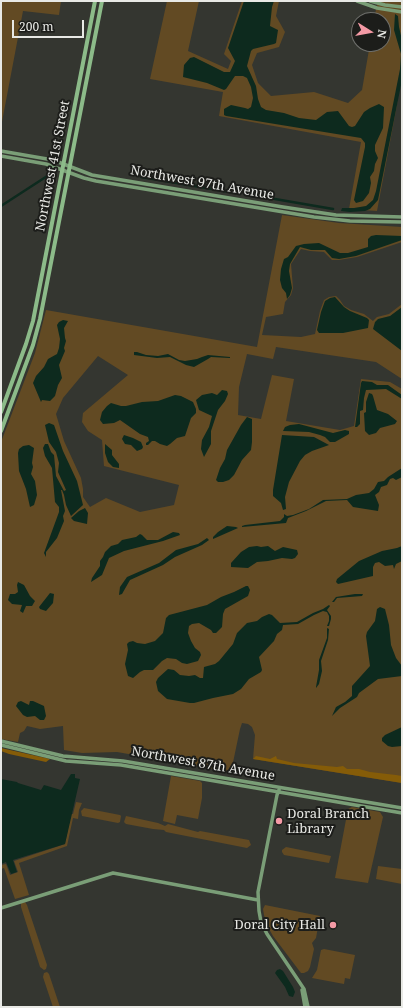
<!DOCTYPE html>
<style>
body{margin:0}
#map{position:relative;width:403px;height:1008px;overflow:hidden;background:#343630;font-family:"Noto Serif",serif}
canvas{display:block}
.frame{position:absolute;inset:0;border:2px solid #e8e9e5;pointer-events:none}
.north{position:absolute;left:351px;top:12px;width:40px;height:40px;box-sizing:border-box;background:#1c1d1a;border:1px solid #6e6f6b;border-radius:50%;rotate:101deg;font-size:11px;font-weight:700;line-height:16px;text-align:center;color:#e8e9e5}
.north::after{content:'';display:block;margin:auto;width:14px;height:18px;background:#f49aa5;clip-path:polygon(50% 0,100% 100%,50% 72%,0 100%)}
.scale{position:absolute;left:12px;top:20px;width:72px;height:18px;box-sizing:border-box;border:2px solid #e8e9e5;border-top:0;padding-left:5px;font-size:12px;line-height:14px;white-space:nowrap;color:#e8e9e5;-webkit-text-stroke:3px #1c1d1a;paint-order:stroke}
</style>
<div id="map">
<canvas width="403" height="1008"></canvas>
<div class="frame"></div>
<div class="north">N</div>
<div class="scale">200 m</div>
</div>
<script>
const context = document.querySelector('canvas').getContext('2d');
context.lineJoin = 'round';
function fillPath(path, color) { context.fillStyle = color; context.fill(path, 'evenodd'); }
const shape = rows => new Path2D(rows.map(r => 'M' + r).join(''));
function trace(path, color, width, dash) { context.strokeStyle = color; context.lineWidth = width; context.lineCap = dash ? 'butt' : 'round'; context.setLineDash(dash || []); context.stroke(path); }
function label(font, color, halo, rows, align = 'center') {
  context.font = font + ' "Noto Serif",serif'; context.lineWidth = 4; context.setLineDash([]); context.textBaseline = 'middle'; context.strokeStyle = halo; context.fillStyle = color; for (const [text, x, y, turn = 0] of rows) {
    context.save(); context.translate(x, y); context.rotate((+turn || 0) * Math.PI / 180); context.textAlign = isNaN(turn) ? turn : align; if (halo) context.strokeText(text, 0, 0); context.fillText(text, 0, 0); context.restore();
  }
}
fillPath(shape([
 [1,1,61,1,59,15,23,11,1,127],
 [167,1,199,1,188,51,228,69,231,61,224,54,242,1,279,1,276,16,285,32,279,47,257,53,252,65,258,83,271,96,314,92,348,103,362,90,370,44,383,44,383,20,372,20,375,14,378,1,402,1,402,55,397,105,377,211,349,209,361,142,219,116,223,92,150,79],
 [282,215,339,223,402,227,402,242,357,257,339,260,332,260,324,252,310,251,301,249,291,264,293,288,291,295,285,302,283,314,266,317,262,335,301,337,315,334,320,311,324,300,329,297,336,296,340,300,344,306,351,310,364,314,373,321,377,317,389,314,402,304,402,379,376,362,276,347,273,359,247,354,239,387,238,415,261,419,272,375,294,379,286,421,340,430,354,426,361,379,390,382,402,389,402,783,253,759,255,735,252,727,248,724,242,723,240,729,231,772,117,752,82,753,64,750,63,726,40,729,27,726,24,731,20,733,18,742,1,739,1,442,35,353,46,310,257,347],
 [98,356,128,375,83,413,82,422,88,431,102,440,104,466,179,485,174,505,140,512,106,498,90,507,83,497,83,489,81,478,64,441,56,414,63,398],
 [171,776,200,781,202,783,202,798,198,819,177,815,175,824,163,821],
 [76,802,82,803,79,810,78,819,73,818,67,846,19,863,29,895,15,899,4,868,1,869,1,865,6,864,10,875,18,872,14,861,65,844,71,814,73,814],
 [352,807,380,812,383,817,368,883,335,878,348,809],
 [84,808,120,815,121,816,120,822,118,823,82,816,81,811],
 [126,816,158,823,165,826,168,824,198,832,200,831,249,840,251,845,247,848,166,832,164,830,153,829,126,824,124,822],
 [286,847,331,856,329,863,284,855,282,852,282,850],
 [378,866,402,869,402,884,376,879],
 [25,902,27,905,47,965,46,969,44,970,40,967,21,907,21,903],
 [265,905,320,916,316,938,312,943,314,949,310,967,308,971,304,973,301,973,273,936,268,927,264,915,263,909],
 [324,949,355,955,350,979,345,978,344,984,312,978,317,970,321,950],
 [47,972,49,974,60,1007,53,1007,43,977,44,973]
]), '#624a23');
fillPath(shape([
 [1,748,50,759,46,762,9,754,1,751],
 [256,756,270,759,276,756,277,759,294,763,337,767,343,766,347,769,359,769,370,772,396,775,402,776,402,783,253,759]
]), '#855c08');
fillPath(shape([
 [244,1,274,1,272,7,270,26,278,30,276,43,274,44,253,49,251,51,247,66,256,86,258,99,261,107,266,110,284,113,299,118,316,120,327,112,338,111,349,126,352,127,355,126,364,112,370,108,379,104,384,107,383,128,375,145,375,151,378,158,375,164,374,171,370,177,371,183,369,193,363,201,356,203,354,200,365,147,365,143,361,138,226,116,224,115,224,109,231,105,245,108,248,109,251,107,253,98,251,87,247,78,243,76,235,76,226,89,224,90,207,83,183,77,184,65,190,58,194,57,224,72,230,72,235,61,228,48],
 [395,14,398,16,399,27,402,40,402,80,378,200,370,209,365,211,350,212,341,211,342,208,354,208,366,206,373,200,376,191,400,69,401,54,394,30],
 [376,235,402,236,402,240,356,256,339,259,332,258,325,250,311,250,300,247,290,264,289,271,292,288,290,295,287,299,286,293,282,288,280,280,281,269,284,259,288,257,296,246,304,244,319,243,340,253,348,253,368,247,368,239,371,236],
 [335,297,344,307,350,311,367,318,369,320,368,328,343,333,319,333,317,330,321,312,325,301,330,298],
 [402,307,402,351,373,329,375,322,378,319,390,316],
 [63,320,68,321,64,328,65,338,66,341,64,348,65,351,59,365,62,378,58,385,55,396,50,401,42,400,41,402,33,383,36,376,44,367,48,359,57,354,59,348,60,339,57,325,59,322],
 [134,352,137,352,146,355,158,356,168,354,179,360,185,361,197,359,202,357,208,355,230,357,230,358,211,357,208,359,194,367,186,365,170,357,157,358,134,355],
 [362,381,372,382,377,385,388,385,402,395,402,399,386,389,366,390,364,398,363,410,360,411,360,424,357,427,355,427,361,383],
 [222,390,227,391,228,394,225,401,218,410,211,431,211,444,204,457,201,449,202,440,209,427,212,416,199,410,196,400,202,395,212,393,217,395],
 [369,393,372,394,373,396,377,410,388,414,397,421,395,424,380,428,376,433,369,435,365,431,364,413,366,412,366,402],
 [175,395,181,396,193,402,196,409,196,413,191,418,185,436,177,438,170,444,167,446,160,444,155,441,152,441,148,445,146,445,146,443,149,441,148,437,140,434,120,420,114,423,103,424,100,420,102,412,107,406,111,403,121,406,126,406,142,402,158,401],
 [247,417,252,419,252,442,251,450,242,460,234,475,229,480,223,482,218,482,216,480,220,468,225,459,227,450,241,425],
 [49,423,54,425,63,451,77,481,83,505,71,516,66,505,64,495,62,490,61,490,65,511,63,516,64,521,57,538,46,552,46,557,44,553,59,512,59,507,55,502,52,468,45,456,43,448,45,444,48,444,51,452,54,455,56,476,64,491,66,490,58,472,59,463,56,452,49,442,45,425],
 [299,424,333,433,345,430,349,431,349,434,335,442,330,442,325,437,320,435,309,432,283,431,285,427,290,425],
 [124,435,133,438,141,442,143,447,142,449,137,451,131,445,125,444,122,439],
 [282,435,314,437,329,445,312,451,305,455,300,461,289,482,285,497,286,509,283,510,281,503,273,496,273,490],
 [105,444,112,450,112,455,119,464,119,468,113,467,108,462,105,453],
 [29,445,34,448,32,463,33,467,31,474,35,481,37,495,34,505,30,507,26,489,19,471,18,453,19,449,23,446],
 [402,468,402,477,396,480,393,478,390,479,387,485,381,487,379,492,375,495,379,505,378,511,353,507,347,500,326,501,306,511,288,518,286,523,242,527,242,526,245,525,280,521,284,517,284,514,287,516,293,515,309,509,323,500,347,499,356,495,369,493,374,489,378,482,384,481,388,477],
 [85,508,88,513,87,524,74,521,71,518,79,511],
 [227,526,236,527,238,528,213,539,213,537,218,532],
 [173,532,179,533,180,535,163,541,124,551,109,558,102,575,91,582,92,578,100,566,100,561,103,557,105,552,111,546,118,544,122,540,136,537,140,534,142,535,147,540,158,540],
 [207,538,209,540,202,545,175,557,163,565,130,580,122,594,119,595,120,587,127,577,159,563,176,550,198,544],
 [257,546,261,547,268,546,275,551,283,547,297,550,298,554,295,558,292,559,282,558,268,561,257,562,248,568,231,567,231,563,241,552,249,547],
 [402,546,402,561,396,564,394,569,393,565,385,566,379,562,375,563,373,567,373,576,338,584,336,582,337,579,359,561,382,551,397,548],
 [18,582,24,585,30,596,35,601,32,606,26,606,23,613,20,611,22,605,12,604,8,600,10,594,15,594,18,592,17,585],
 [246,586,248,586,250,590,248,596,225,609,223,614,222,627,216,633,213,633,211,630,199,623,192,624,189,626,188,633,191,641,195,648,200,652,201,655,198,661,187,664,182,663,176,659,167,658,162,661,153,670,144,670,140,672,133,678,128,676,125,664,128,650,127,644,129,642,133,641,137,643,145,644,155,641,163,633,166,618,169,615,207,605,221,597,234,592],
 [50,593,54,594,53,603,46,611,40,609,39,607],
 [355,594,363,594,362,596,337,598,334,602,332,602,336,597],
 [329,605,330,606,327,610,331,616,331,619,329,626,327,626,329,621,329,616,327,612,323,611,314,615,298,624,283,625,282,630,277,634,274,641,259,657,262,670,261,672,249,679,241,689,233,694,213,698,194,703,190,703,167,699,158,691,156,682,158,678,168,669,174,670,180,675,189,676,195,675,200,678,203,678,204,667,215,664,219,661,233,644,237,633,247,623,257,621,262,617,269,614,272,615,280,623,297,622,313,613,323,609],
 [380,607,385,609,389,625,391,645,396,658,402,666,402,676,378,679,359,693,357,697,340,708,332,716,336,707,345,702,352,696,352,686,370,666,366,636,367,632,375,621,377,609],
 [327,628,329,629,328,640,321,661,322,671,319,684,316,688,316,687,319,670,319,660,327,638],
 [21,701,29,705,30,701,33,701,44,706,46,716,44,720,40,720,35,716,27,717,23,715,16,706,18,702],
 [402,727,402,746,392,747,388,746,382,741,382,738,385,735],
 [71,774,75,774,75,778,80,779,65,844,13,860,17,872,11,874,6,862,1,864,1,779,17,782,18,783,41,790,44,785,61,790],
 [280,969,283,971,293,987,295,992,293,997,289,996,285,987,275,973,277,970]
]), '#0d2a1e');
trace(shape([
 [141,177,236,193],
 [246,194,333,209],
 [1,206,55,171]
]), '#0d2a1e', 2.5);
trace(shape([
 [357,1,377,8,402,12],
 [370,1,385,5,402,7],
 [1,151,53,160,92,175,283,207,336,215,402,217],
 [1,156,46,164,84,178,96,181,314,217,350,221,402,222],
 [1,741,63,756,123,761,402,808],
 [1,745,66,761,121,765,402,813],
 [279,790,277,795,258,892,259,911,261,922,267,934,296,977,304,989,308,1007],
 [1,908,113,873,258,900],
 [302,990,305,1007]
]), '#7a9e77', 3.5);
trace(shape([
 [1,412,26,344,33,321,95,1],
 [1,431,33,345,40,319,102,1]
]), '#8cbb89', 4);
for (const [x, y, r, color] of [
 [279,821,4,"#f49aa5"],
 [333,925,4,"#f49aa5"]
]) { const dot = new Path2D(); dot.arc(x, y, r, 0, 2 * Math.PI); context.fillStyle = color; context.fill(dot); trace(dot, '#1c1d1a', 1.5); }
label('13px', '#e8e9e5', '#1c1d1a', [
 ["Northwest 41st Street",53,166,-79],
 ["Northwest 97th Avenue",202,183,10],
 ["Northwest 87th Avenue",203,764,10]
]);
label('13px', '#e8e9e5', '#1c1d1a', [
 ["Doral Branch",287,814],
 ["Library",287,829],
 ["Doral City Hall",325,925,"right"]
], 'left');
</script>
